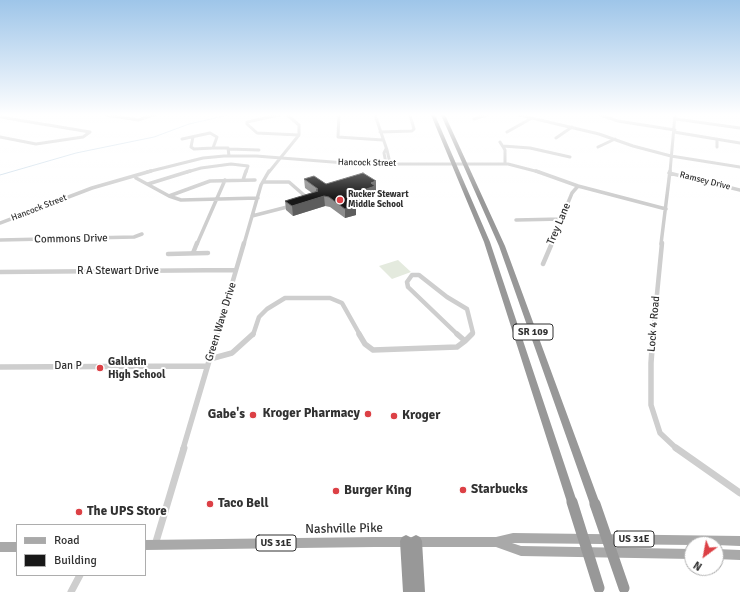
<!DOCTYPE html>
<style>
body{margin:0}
#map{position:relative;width:740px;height:592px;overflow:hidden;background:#fff;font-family:Signika,sans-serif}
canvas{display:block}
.legend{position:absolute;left:16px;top:524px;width:130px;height:52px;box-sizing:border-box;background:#fff;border:1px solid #adadad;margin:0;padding:5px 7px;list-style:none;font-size:12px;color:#313131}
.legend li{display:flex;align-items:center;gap:8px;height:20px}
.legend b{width:20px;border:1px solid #adadad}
.north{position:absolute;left:684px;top:536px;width:40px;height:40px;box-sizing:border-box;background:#fff;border:1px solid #adadad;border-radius:50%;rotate:212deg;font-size:11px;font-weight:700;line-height:16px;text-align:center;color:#313131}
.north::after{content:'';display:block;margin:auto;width:14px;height:18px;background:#dc4045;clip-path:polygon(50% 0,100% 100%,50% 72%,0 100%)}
</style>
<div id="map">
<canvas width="740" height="592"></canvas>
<ul class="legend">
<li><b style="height:5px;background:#a9a9a9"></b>Road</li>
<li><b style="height:11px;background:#181818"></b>Building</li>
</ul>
<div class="north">N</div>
</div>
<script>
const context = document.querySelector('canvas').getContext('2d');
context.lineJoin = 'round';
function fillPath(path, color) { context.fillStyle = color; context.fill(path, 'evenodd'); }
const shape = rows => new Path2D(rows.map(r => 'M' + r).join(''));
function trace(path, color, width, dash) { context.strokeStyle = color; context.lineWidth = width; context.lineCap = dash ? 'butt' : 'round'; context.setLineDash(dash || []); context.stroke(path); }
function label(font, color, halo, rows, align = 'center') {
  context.font = font + ' Signika,sans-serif'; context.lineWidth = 4; context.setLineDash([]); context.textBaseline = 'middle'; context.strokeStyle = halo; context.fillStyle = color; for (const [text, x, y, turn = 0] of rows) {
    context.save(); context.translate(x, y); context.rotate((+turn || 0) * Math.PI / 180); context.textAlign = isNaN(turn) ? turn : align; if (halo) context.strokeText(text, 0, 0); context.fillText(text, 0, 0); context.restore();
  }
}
fillPath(shape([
 [398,260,411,272,392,279,379,266]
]), '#e4eade');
trace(shape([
 [0,175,76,153,154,137,189,124,228,115]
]), '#cfdfeb', 1);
trace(shape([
 [106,115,138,120,154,115],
 [279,115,247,122,247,124,257,133,299,135],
 [339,115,338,137,383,140],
 [375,115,387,150,390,163,388,164],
 [519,115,599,134,633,146,671,156,740,167],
 [600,115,618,121,675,130],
 [0,117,90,132],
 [474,119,487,115],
 [676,119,740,128],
 [380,132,412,131,414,129,410,115],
 [507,132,532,118],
 [674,132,740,143],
 [0,137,36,144,83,137,90,132],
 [193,137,191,147,194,149,213,148],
 [556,138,572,127],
 [182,139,210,133,217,137,213,148,228,148,229,156],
 [717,139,717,147],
 [500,142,505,150,505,164],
 [503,146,530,148,570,157],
 [598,147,615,139],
 [229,149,259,150],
 [386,149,384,153,386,163,388,164],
 [147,172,203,158,224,156,256,156,358,164,508,164,539,172],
 [187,172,201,168,231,164,248,166,246,172],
 [269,172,299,135,299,125,287,115],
 [670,172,675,115]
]), '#cecece', 3);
trace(shape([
 [536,171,578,186,666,209],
 [669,173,740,190],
 [136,178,169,196,181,200,258,198],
 [243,180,246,171],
 [263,182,289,182,305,196,305,199],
 [148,184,190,171],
 [169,196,210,181,255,180],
 [252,216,291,206],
 [516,220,562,219],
 [0,223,92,188,151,171],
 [0,240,134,237,142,234],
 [197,244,225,180],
 [244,244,261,185,269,171],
 [551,244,572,193,578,186],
 [661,244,670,171]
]), '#cecece', 3.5);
trace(shape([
 [193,253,197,243],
 [168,254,208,253],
 [543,264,552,243],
 [0,272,236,270],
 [217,335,244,243],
 [253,335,259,317,267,309,285,298,330,298,342,303,360,335],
 [458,335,408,287,407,282,412,275,419,275,447,297,467,309,473,333,471,335],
 [653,335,662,243]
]), '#cecece', 4.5);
trace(shape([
 [359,334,365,344,373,350,457,347,465,341],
 [457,334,465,341],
 [653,334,651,363,651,405,660,433,677,449],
 [465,341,472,334],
 [210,359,232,353,253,334],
 [0,367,207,366],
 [183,449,217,334]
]), '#cecece', 5.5);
trace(shape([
 [676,448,740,493],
 [155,545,184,448],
 [71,592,80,575]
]), '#cecece', 7);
fillPath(shape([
 [513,533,740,536,740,546,716,545,716,544,692,544,692,545,512,543,521,546,692,549,692,559,521,556,496,547,374,547,145,550,145,540,374,537,496,537,513,533],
 [0,542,17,542,17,552,0,552,0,542],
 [716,549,740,550,740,560,716,559,716,549]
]), '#a9a9a9');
fillPath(shape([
 [431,115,435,115,490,242,577,502,576,505,572,507,568,505,567,502,484,242,431,115],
 [441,115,445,115,505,246,600,504,599,508,595,509,591,508,590,504,499,246,441,115],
 [406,535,410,537,411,539,412,537,416,535,420,537,422,541,425,592,403,592,400,541,402,537,406,535]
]), '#989898');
trace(shape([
 [572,502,599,588],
 [595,504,624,588]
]), '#989898', 11);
fillPath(shape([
 [304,179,326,184,376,190,375,191,375,195,365,199,365,202,356,205,356,215,345,218,330,207,325,206,293,216,286,210,285,201,312,193,305,188]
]), '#8c8c8c');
fillPath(shape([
 [376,181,376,190,375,191,375,195,365,199,365,202,356,205,356,215,345,218,345,209,347,199,361,191,371,183],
 [324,196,325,206,293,216,292,206]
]), '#5d5d5d');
const building = shape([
 [363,173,376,181,371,183,375,186,361,191,364,193,347,199,356,205,345,209,329,197,324,196,292,206,285,201,318,191,316,190,318,189,304,179,314,176,326,184,363,173]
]);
fillPath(building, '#181818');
trace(building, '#5d5d5d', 1);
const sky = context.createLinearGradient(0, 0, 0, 198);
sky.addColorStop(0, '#9ec5e9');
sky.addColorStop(0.58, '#fff');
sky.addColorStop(1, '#ffffff00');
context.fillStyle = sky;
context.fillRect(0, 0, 740, 198);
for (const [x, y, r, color] of [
 [340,200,4,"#dc4045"],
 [100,368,4,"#dc4045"],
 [368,414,4,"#dc4045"],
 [253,415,4,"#dc4045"],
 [394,416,4,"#dc4045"],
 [463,490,4,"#dc4045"],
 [336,491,4,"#dc4045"],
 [210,504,4,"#dc4045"],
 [79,512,4,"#dc4045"]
]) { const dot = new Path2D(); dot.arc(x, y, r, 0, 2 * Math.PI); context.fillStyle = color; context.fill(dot); trace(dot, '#fff', 1.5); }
label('9px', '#313131', '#fff', [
 ["Hancock Street",367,163,1],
 ["Ramsey Drive",705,181,14],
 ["Hancock Street",39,208,-21]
]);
label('bold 9px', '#313131', '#fff', [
 ["Rucker Stewart",348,195],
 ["Middle School",348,205]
], 'left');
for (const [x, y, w] of [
 [533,332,40],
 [634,539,40],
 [276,543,40]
]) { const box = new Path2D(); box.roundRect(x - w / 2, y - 8, w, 16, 3); context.fillStyle = '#fff'; context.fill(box); trace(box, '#313131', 1); }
label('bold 10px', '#313131', null, [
 ["SR 109",533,332],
 ["US 31E",634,539],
 ["US 31E",276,543]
]);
label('11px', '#313131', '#fff', [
 ["Trey Lane",559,224,-67],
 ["Commons Drive",71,239,-1],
 ["R A Stewart Drive",118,271],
 ["Green Wave Drive",221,322,-73],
 ["Lock 4 Road",654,324,-85],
 ["Dan P",68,366]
]);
label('bold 11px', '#313131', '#fff', [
 ["Gallatin",108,362],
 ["High School",108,375]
], 'left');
label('bold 13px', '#313131', '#fff', [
 ["Kroger Pharmacy",360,414,"right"],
 ["Gabe's",245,415,"right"],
 ["Kroger",402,416],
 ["Starbucks",471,490],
 ["Burger King",344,491],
 ["Taco Bell",218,504],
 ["The UPS Store",87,512]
], 'left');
label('13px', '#313131', '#fff', [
 ["Nashville Pike",344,529,-1]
]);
</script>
